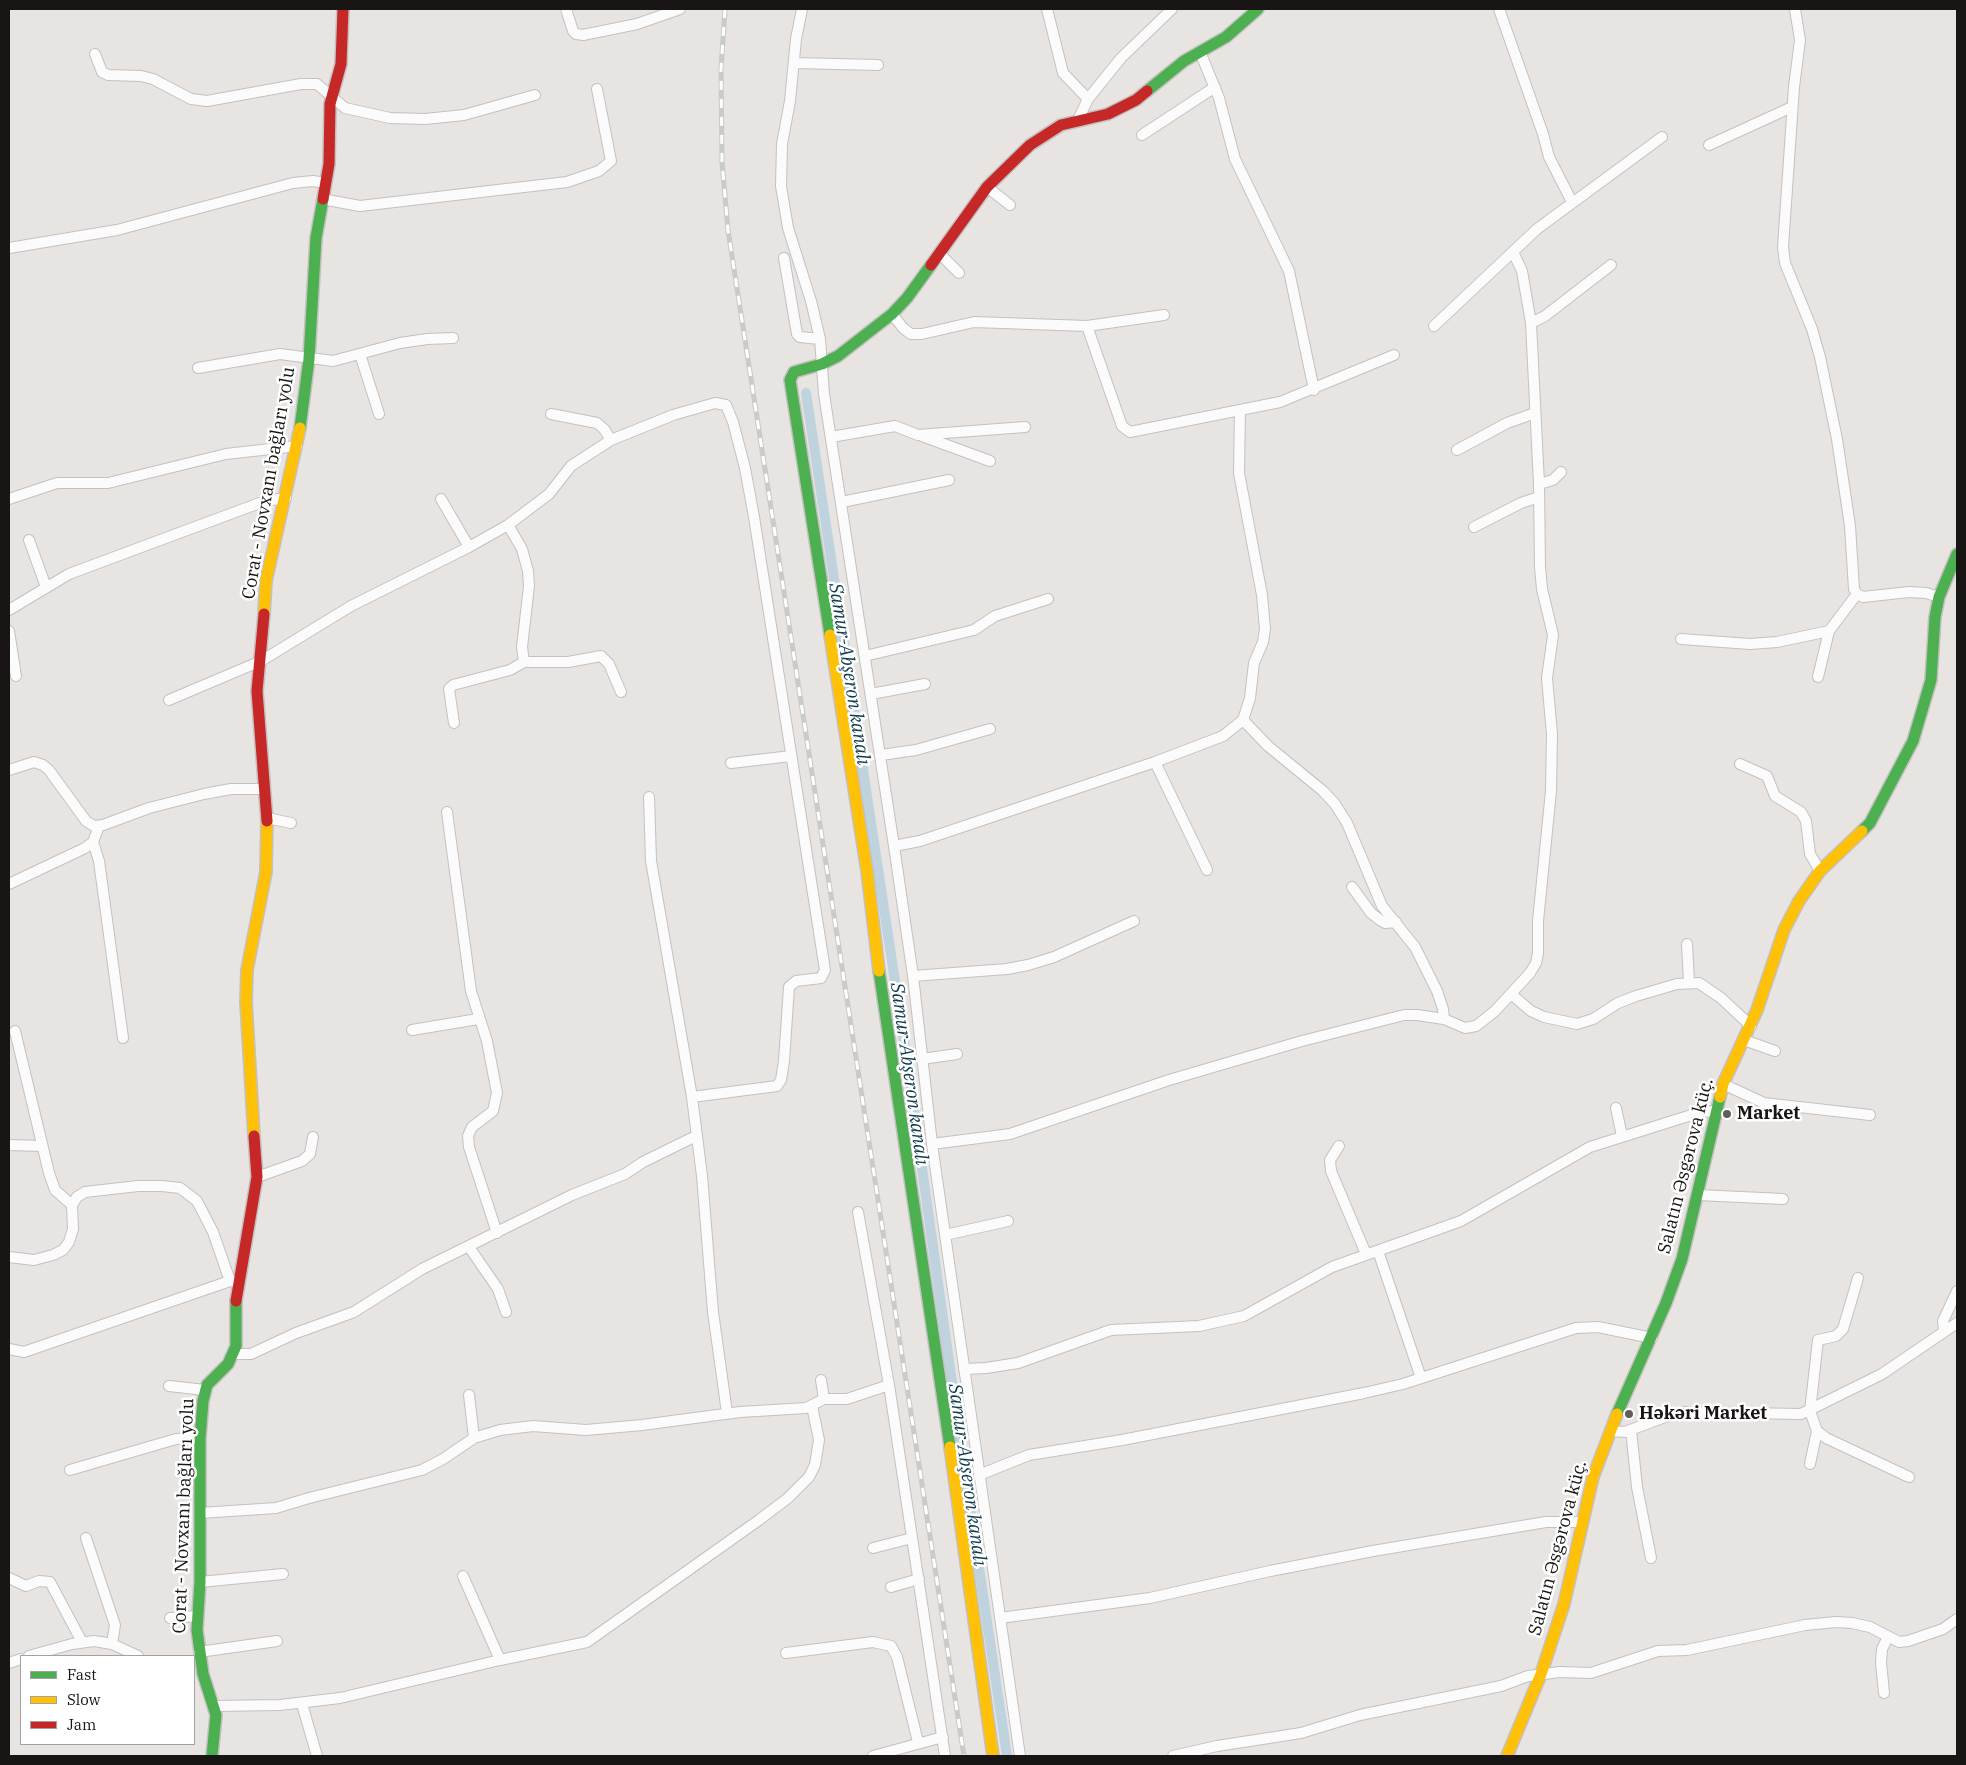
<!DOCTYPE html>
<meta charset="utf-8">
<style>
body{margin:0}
#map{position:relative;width:1966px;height:1765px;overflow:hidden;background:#e7e4e2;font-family:"IBM Plex Serif",serif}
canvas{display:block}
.frame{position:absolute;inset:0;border:10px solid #181514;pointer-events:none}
.legend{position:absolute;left:20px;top:1655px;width:175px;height:90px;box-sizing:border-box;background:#fff;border:1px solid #a3a1a1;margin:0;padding:6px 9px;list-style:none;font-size:15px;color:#181514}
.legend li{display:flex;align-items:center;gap:10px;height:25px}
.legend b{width:25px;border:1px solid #a3a1a1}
</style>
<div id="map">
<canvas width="1966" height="1765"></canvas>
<div class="frame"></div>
<ul class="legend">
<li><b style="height:6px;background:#4caf50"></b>Fast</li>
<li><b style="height:6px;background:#ffc107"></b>Slow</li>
<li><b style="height:6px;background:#c62828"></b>Jam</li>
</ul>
</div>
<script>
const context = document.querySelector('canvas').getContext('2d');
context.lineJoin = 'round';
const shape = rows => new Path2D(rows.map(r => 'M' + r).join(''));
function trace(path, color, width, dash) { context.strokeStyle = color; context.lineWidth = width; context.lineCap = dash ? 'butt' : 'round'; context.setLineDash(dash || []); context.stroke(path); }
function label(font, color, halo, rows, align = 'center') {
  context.font = font + ' "IBM Plex Serif",serif'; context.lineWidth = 5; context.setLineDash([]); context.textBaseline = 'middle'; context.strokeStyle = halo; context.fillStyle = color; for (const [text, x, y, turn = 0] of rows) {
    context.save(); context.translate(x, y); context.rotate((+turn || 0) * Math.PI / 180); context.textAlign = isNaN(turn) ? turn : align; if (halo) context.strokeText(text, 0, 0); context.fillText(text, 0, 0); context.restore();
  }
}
trace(shape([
 [806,393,906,1054,962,1454,1007,1756]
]), '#bed3de', 10);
const street = shape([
 [566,9,573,31,576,34,583,35,637,24,680,9],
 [802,9,796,39,790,101,782,144,781,186,788,228,811,301,820,339,824,394,894,846,913,976,932,1144,1020,1756],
 [1047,9,1063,73,1088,99],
 [1499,9,1543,134,1549,157,1572,202],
 [1795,9,1800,40,1794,87,1783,247,1785,263,1812,329,1820,357,1837,439,1850,526,1854,589,1857,594,1863,597,1909,592,1926,593,1939,597],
 [1200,52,1219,98,1235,159,1289,271,1314,390],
 [95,54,102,72,108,75,141,76,153,79,191,99,207,101,301,84,317,84,345,108,390,118,425,119,464,115,535,95],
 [795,63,878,65],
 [1078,120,1088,99,1121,58,1172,9],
 [1142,135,1215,87],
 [1709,145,1792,107],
 [987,187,1010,205],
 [322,199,360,206,567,182,599,171,611,161,597,89],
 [9,248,117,230,293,183,313,181,325,183],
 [939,253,959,273],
 [784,258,797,334,800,337,820,339],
 [892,314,903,328,911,334,922,334,974,322,1087,326,1164,315],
 [1531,323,1545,316,1611,265],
 [1087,326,1122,426,1130,432,1280,402,1394,355],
 [1434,326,1537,229,1662,137],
 [360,354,379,414],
 [198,368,280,354,333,361,400,343,427,339,453,338],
 [551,414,597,423,604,429,611,440],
 [922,436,990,461],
 [831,437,895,426,918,435,1025,427],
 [1457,450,1507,423,1535,413],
 [1539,484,1553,480,1561,472],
 [9,499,57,483,108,483,226,454,297,446],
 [441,499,469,547],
 [842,502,949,480],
 [508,525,522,549,528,571,529,586,522,647,524,662,568,662,601,656,609,664,621,692],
 [1474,527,1521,503,1539,497],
 [29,540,46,587],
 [9,610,69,574,265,501,286,498],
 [9,631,16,676],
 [1681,639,1750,644,1777,642,1829,631,1857,594],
 [865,656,974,630,995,616,1048,599],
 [1818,677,1829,631],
 [871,694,925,684],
 [169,700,261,661,351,606,469,547,508,525,549,494,571,466,611,440,673,415,715,403,726,405,733,422,745,468,754,517,825,970,821,978,796,981,789,987,784,1061,781,1080,777,1086,692,1097],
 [1243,720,1268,746,1323,791,1335,804,1347,823,1382,906,1415,947,1437,991,1443,1009,1444,1019],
 [454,723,449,689,453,685,510,670,524,662],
 [881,755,916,750,990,729],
 [1155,762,1207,870],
 [731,763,791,756],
 [1740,764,1767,776,1775,796,1801,812,1806,821,1810,854,1820,871],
 [9,770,34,762,43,765,49,770,86,821,94,826,103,825,149,808,204,794,231,789,263,789],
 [649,797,651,861,692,1097,702,1176,713,1312,727,1413],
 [447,812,471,991,487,1041,497,1093,493,1111,472,1127,468,1136,469,1147,497,1233],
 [267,818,291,823],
 [93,842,99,861,123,1038],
 [894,846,920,841,1155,762,1223,736,1243,720,1250,698,1254,663,1263,642,1265,629,1262,595,1239,473,1240,411],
 [9,884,85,848,93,842,99,826],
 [1352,887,1371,913,1380,920,1385,923,1396,922],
 [1687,944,1689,982],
 [913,976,1007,969,1028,965,1054,957,1134,921],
 [1511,994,1531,1011,1544,1017,1577,1024,1593,1019,1618,1003,1636,996,1677,984,1699,983,1721,998,1751,1026],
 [412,1030,478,1019],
 [15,1031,49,1173,55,1190,72,1205],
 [1744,1040,1775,1051],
 [922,1059,957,1054],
 [1723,1084,1764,1103,1870,1115],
 [1616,1108,1622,1136],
 [932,1144,1010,1134,1169,1080,1302,1041,1404,1015,1417,1015,1444,1019,1465,1028,1476,1026,1495,1011,1530,973,1536,963,1538,953,1538,921,1551,791,1552,734,1547,678,1553,635,1542,589,1540,567,1539,484,1531,323,1522,271,1513,252],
 [9,1145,41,1146],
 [1339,1146,1330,1160,1331,1171,1366,1254],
 [257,1177,302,1161,310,1154,313,1137],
 [1698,1195,1783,1199],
 [858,1212,889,1385],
 [945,1235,1008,1221],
 [469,1247,498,1289,506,1312],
 [1378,1251,1421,1378],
 [9,1257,34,1260,53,1255,63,1250,69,1242,73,1229,72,1205,77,1197,85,1192,138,1186,162,1186,180,1188,197,1201,213,1232,230,1281,238,1282],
 [1858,1278,1843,1329,1836,1336,1818,1340,1810,1411,1817,1431,1826,1438,1909,1477],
 [1944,1331,1943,1321,1957,1291],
 [9,1349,24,1352,230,1281],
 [234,1354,251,1354,296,1333,354,1312,422,1269,572,1195,625,1174,643,1162,696,1136],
 [964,1369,986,1368,1018,1363,1111,1330,1199,1326,1244,1316,1332,1267,1461,1221,1590,1147,1701,1112,1716,1111],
 [169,1386,205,1390],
 [469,1395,474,1438],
 [824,1399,847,1399,889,1385,945,1756],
 [1631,1430,1637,1487,1651,1558],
 [1610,1431,1625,1432,1665,1417,1685,1412,1801,1414,1882,1374,1957,1323],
 [1810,1464,1817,1431],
 [70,1470,176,1439,200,1438],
 [979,1475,1029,1455,1122,1440,1364,1393,1403,1384,1576,1328,1598,1327,1652,1338],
 [200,1513,276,1508,309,1498,422,1470,443,1459,474,1438,500,1430,533,1426,586,1430,642,1425,740,1412,806,1408,824,1399,821,1380],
 [86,1538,115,1625,112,1644],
 [873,1548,912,1538],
 [463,1576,500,1660],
 [9,1578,26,1586,39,1581,50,1582,82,1642],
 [200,1582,283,1574],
 [891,1587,919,1579],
 [170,1618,198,1616],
 [1000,1618,1150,1598,1270,1571,1373,1551,1546,1522,1581,1522],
 [199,1652,277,1641],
 [786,1653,873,1642,891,1646,897,1657,918,1742],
 [29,1656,72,1644,94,1641,112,1644,138,1656],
 [9,1663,21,1659],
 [1884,1693,1881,1662,1882,1649,1888,1637],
 [302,1704,317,1756],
 [215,1706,280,1705,340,1698,500,1660,587,1642,759,1520,788,1498,809,1477,815,1465,819,1440,812,1406],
 [873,1756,943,1737],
 [1173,1756,1217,1746,1301,1733,1360,1715,1501,1686,1528,1676,1560,1672,1591,1673,1658,1651,1687,1650,1805,1625,1836,1622,1852,1623,1870,1627,1899,1642,1908,1641,1943,1629,1957,1619]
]);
const fast = shape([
 [1147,91,1184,61,1226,37,1258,9],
 [300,428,309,359,316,238,323,199],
 [830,635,790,380,794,372,822,364,838,356,892,314,907,298,931,265],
 [1862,831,1870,823,1913,741,1931,680,1935,617,1939,597,1957,554],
 [879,971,950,1447],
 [1617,1414,1666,1303,1682,1259,1720,1097],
 [212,1756,216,1715,203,1674,197,1630,200,1582,200,1438,203,1401,207,1385,228,1364,236,1346,236,1301]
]);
const slow = shape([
 [264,614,266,581,300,428],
 [830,635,867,871,879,971],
 [1720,1097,1723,1084,1757,1010,1784,930,1799,901,1820,871,1862,831],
 [254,1136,246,1002,247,970,266,872,267,821],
 [950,1447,993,1756],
 [1507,1756,1541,1674,1564,1604,1593,1477,1617,1414]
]);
const jam = shape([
 [323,199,329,164,330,104,341,64,343,9],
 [931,265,987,187,1030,145,1061,125,1108,114,1136,100,1147,91],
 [264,614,257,691,267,821],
 [236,1301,257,1177,254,1136]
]);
trace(street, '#c4c1c0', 12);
trace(fast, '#c4c1c0', 14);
trace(slow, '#c4c1c0', 14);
trace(jam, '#c4c1c0', 14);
trace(street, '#fbfbfb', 10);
trace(fast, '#4caf50', 11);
trace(slow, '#ffc107', 11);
trace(jam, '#c62828', 11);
const rail = shape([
 [725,9,721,69,722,162,728,230,964,1756]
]);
trace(rail, '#cacac9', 5);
trace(rail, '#fff', 3, [9]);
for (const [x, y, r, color] of [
 [1727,1114,5,"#605d5c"],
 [1629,1414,5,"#605d5c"]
]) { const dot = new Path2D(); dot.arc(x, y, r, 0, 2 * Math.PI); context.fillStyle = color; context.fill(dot); trace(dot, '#fff', 2); }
label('18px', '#181514', '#fff', [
 ["Corat - Novxanı bağları yolu",269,483,-80],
 ["Salatın Əsgərova küç.",1686,1166,-76],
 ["Corat - Novxanı bağları yolu",184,1516,-88],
 ["Salatın Əsgərova küç.",1558,1548,-75]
]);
label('bold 18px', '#181514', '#fff', [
 ["Market",1737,1114],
 ["Həkəri Market",1639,1414]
], 'left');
label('italic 19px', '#103d4f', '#fff', [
 ["Samur-Abşeron kanalı",849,674,81],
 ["Samur-Abşeron kanalı",909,1074,82],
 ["Samur-Abşeron kanalı",967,1475,82]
]);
</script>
